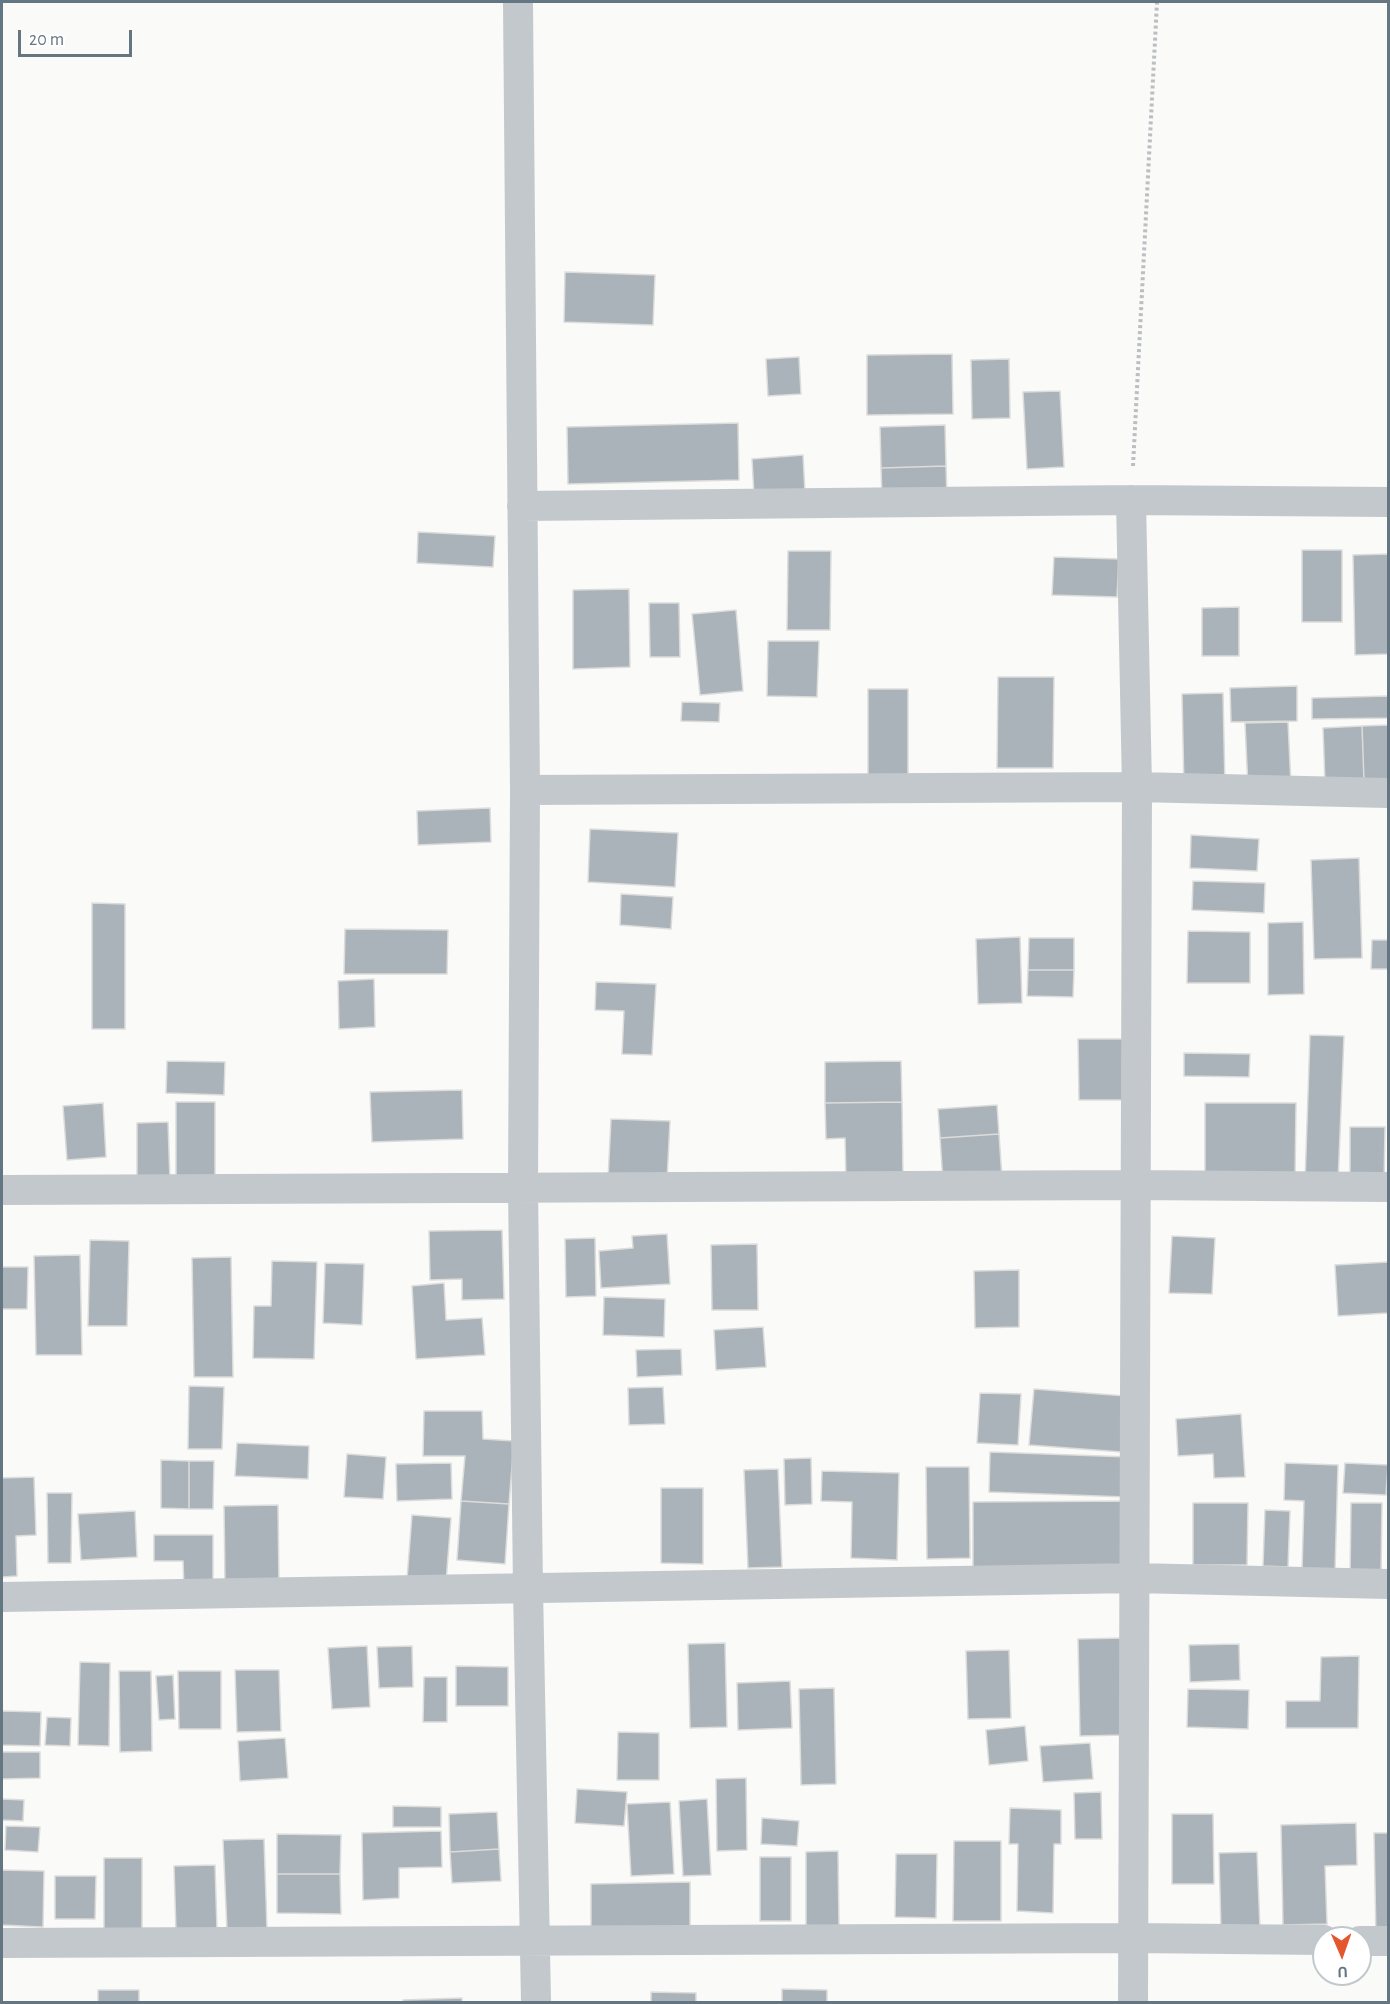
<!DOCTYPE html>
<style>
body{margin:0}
#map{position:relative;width:1390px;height:2004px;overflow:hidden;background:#fafaf8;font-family:"Alegreya Sans",sans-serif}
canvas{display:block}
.frame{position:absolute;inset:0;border:3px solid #657683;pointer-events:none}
.north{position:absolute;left:1312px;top:1926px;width:60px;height:60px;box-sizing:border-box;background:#fff;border:2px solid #c1c8cd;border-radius:50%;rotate:178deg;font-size:16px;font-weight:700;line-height:24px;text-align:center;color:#657683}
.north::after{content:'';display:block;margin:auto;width:21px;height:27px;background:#e4572e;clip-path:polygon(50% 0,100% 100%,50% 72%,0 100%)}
.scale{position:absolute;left:18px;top:30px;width:114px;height:27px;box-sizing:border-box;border:3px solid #657683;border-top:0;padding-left:8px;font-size:18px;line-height:21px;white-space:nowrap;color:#657683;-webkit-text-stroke:4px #fff;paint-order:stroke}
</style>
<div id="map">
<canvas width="1390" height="2004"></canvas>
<div class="frame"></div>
<div class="north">U</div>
<div class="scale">20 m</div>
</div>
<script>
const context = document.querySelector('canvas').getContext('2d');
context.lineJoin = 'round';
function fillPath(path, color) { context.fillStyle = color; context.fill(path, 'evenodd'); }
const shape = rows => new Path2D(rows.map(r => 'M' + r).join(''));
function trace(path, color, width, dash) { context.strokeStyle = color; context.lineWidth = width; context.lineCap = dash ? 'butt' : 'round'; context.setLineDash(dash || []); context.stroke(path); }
const building = shape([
 [565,272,655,275,653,325,564,322,565,272],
 [952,354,953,414,867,415,867,355,952,354],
 [799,357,801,394,768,396,766,359,799,357],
 [1009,359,1010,418,972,419,971,360,1009,359],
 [1060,391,1064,467,1027,469,1023,392,1060,391],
 [738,423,739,480,568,484,567,427,738,423],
 [945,425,946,466,881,468,880,427,945,425],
 [803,455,805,492,754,495,752,459,803,455],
 [946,466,947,498,882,500,881,468,946,466],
 [418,532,495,536,493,567,417,563,418,532],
 [1302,550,1342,550,1342,622,1302,622,1302,550],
 [788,551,831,551,830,630,787,630,788,551],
 [1388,554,1388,654,1355,655,1353,555,1388,554],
 [1054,557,1119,559,1117,597,1052,595,1054,557],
 [629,589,630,667,573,669,573,590,629,589],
 [649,603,679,603,680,657,650,657,649,603],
 [1239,607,1239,656,1202,656,1202,608,1239,607],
 [736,610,743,691,700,695,692,614,736,610],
 [768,641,819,641,817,697,767,696,768,641],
 [998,677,1054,677,1053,768,997,768,998,677],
 [1297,686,1297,721,1231,722,1230,688,1297,686],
 [868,689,908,689,908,780,868,780,868,689],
 [1223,693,1225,787,1184,788,1182,694,1223,693],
 [1388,696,1388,718,1312,719,1312,698,1388,696],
 [682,702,720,703,719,722,681,721,682,702],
 [1288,722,1291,786,1248,788,1245,723,1288,722],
 [1388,725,1388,780,1364,781,1362,726,1388,725],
 [1362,726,1364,781,1325,783,1323,728,1362,726],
 [490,808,491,842,418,845,417,811,490,808],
 [590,829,678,833,675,887,588,882,590,829],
 [1191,835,1259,839,1257,871,1190,868,1191,835],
 [1359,858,1362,958,1314,959,1311,860,1359,858],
 [1193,881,1265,883,1264,913,1192,910,1193,881],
 [621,894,673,897,671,929,620,925,621,894],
 [92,903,125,904,125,1029,92,1029,92,903],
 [1303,922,1304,994,1268,995,1268,923,1303,922],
 [345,929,448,930,447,974,344,974,345,929],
 [1188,931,1250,932,1250,983,1187,983,1188,931],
 [1020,937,1022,1003,978,1004,976,939,1020,937],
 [1029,938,1074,938,1074,970,1028,970,1029,938],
 [1372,940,1388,940,1388,969,1371,969,1372,940],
 [1028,970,1074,970,1073,997,1027,996,1028,970],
 [374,979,375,1027,339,1029,338,981,374,979],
 [596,982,656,984,652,1055,622,1054,624,1011,595,1010,596,982],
 [1310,1035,1344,1036,1338,1183,1305,1182,1310,1035],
 [1078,1039,1127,1039,1127,1100,1079,1100,1078,1039],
 [1184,1053,1250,1054,1249,1077,1184,1076,1184,1053],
 [167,1061,225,1062,224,1095,166,1093,167,1061],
 [901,1061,902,1102,825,1103,825,1062,901,1061],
 [462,1090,463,1139,372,1142,370,1092,462,1090],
 [176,1102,215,1102,215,1177,176,1177,176,1102],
 [902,1102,903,1177,846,1178,845,1138,826,1139,825,1103,902,1102],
 [103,1103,106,1157,67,1160,63,1106,103,1103],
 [1205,1103,1296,1103,1295,1181,1205,1181,1205,1103],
 [997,1105,999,1134,940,1138,938,1109,997,1105],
 [611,1119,670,1121,667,1181,608,1179,611,1119],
 [168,1122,170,1182,137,1183,137,1123,168,1122],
 [1350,1127,1385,1127,1384,1184,1350,1184,1350,1127],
 [999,1134,1002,1178,943,1182,940,1138,999,1134],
 [502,1230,504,1299,462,1300,462,1279,430,1280,429,1231,502,1230],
 [667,1234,670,1284,601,1288,599,1251,633,1248,632,1236,667,1234],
 [1172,1236,1215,1238,1212,1294,1169,1293,1172,1236],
 [595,1238,596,1296,566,1297,565,1239,595,1238],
 [90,1240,129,1241,127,1326,88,1326,90,1240],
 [757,1244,758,1310,712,1310,711,1245,757,1244],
 [80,1255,82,1355,36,1355,34,1256,80,1255],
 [231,1257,233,1377,194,1377,192,1258,231,1257],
 [272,1261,317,1262,314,1359,253,1358,254,1306,271,1306,272,1261],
 [1388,1262,1388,1313,1338,1316,1335,1265,1388,1262],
 [325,1263,364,1264,362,1325,323,1323,325,1263],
 [2,1267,28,1267,27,1309,2,1309,2,1267],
 [1019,1270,1019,1327,975,1328,974,1271,1019,1270],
 [444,1283,446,1320,482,1318,485,1355,416,1359,412,1286,444,1283],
 [604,1297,665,1299,664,1337,603,1335,604,1297],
 [763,1327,766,1367,716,1370,714,1330,763,1327],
 [681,1349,682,1375,637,1377,636,1350,681,1349],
 [189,1386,224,1387,222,1449,188,1449,189,1386],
 [663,1387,665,1424,629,1425,628,1388,663,1387],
 [1034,1389,1126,1396,1122,1452,1029,1445,1034,1389],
 [980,1393,1021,1394,1018,1445,977,1443,980,1393],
 [424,1411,482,1411,483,1439,514,1441,509,1504,461,1501,465,1456,423,1456,424,1411],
 [1241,1414,1245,1477,1214,1478,1213,1454,1178,1456,1176,1419,1241,1414],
 [237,1443,309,1446,308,1479,235,1476,237,1443],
 [990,1452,1129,1457,1127,1497,989,1492,990,1452],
 [347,1454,386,1457,383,1499,344,1497,347,1454],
 [811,1458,812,1504,785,1505,784,1459,811,1458],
 [161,1460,189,1461,189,1509,161,1508,161,1460],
 [189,1461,214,1461,213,1509,189,1509,189,1461],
 [451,1463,452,1499,397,1501,396,1464,451,1463],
 [1285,1463,1338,1465,1335,1571,1302,1570,1304,1501,1284,1500,1285,1463],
 [1345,1463,1388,1465,1386,1495,1343,1493,1345,1463],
 [926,1467,969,1467,970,1558,927,1559,926,1467],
 [778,1469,782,1567,748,1568,744,1470,778,1469],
 [822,1471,899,1473,897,1560,851,1558,852,1502,821,1501,822,1471],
 [34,1477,36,1535,16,1536,17,1576,2,1577,2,1478,34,1477],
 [661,1488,703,1488,703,1564,661,1563,661,1488],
 [47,1493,72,1493,71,1563,48,1563,47,1493],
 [461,1501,509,1504,505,1564,457,1560,461,1501],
 [1129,1501,1129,1575,973,1576,973,1502,1129,1501],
 [1193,1503,1248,1503,1247,1565,1193,1565,1193,1503],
 [1351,1503,1382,1503,1381,1577,1350,1577,1351,1503],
 [278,1505,279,1584,225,1584,224,1506,278,1505],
 [1265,1510,1290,1511,1288,1567,1263,1566,1265,1510],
 [135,1511,137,1557,81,1560,78,1514,135,1511],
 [412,1515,451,1518,446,1582,407,1579,412,1515],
 [154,1535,213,1535,213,1587,184,1588,183,1561,154,1561,154,1535],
 [1122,1638,1124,1735,1080,1736,1078,1639,1122,1638],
 [725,1643,727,1727,690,1728,688,1644,725,1643],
 [1239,1644,1240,1680,1190,1682,1189,1645,1239,1644],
 [367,1646,370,1707,332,1709,328,1648,367,1646],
 [412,1646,413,1687,379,1688,377,1647,412,1646],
 [1009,1650,1011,1718,968,1719,966,1651,1009,1650],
 [1359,1656,1358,1728,1286,1728,1286,1701,1320,1701,1321,1657,1359,1656],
 [80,1662,110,1663,109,1746,78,1745,80,1662],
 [456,1666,508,1667,508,1706,456,1706,456,1666],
 [235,1670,279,1670,281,1731,237,1732,235,1670],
 [119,1671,151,1671,152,1751,120,1752,119,1671],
 [178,1671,221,1671,221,1729,179,1729,178,1671],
 [173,1675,175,1719,159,1720,156,1676,173,1675],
 [424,1677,447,1677,447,1722,423,1722,424,1677],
 [790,1681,792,1728,738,1730,737,1683,790,1681],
 [834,1688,836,1784,801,1785,799,1689,834,1688],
 [1188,1689,1249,1690,1248,1729,1187,1727,1188,1689],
 [2,1711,41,1712,40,1746,2,1745,2,1711],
 [47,1717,71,1718,70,1746,45,1745,47,1717],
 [1025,1726,1028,1761,989,1765,986,1730,1025,1726],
 [618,1732,659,1733,659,1780,617,1780,618,1732],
 [285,1738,288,1778,240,1781,238,1741,285,1738],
 [1090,1743,1093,1779,1043,1782,1040,1746,1090,1743],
 [2,1752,40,1752,40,1778,2,1779,2,1752],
 [746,1778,747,1850,717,1851,716,1779,746,1778],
 [577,1789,627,1792,624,1826,575,1823,577,1789],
 [1101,1792,1102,1839,1075,1839,1074,1793,1101,1792],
 [2,1799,24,1800,23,1821,2,1820,2,1799],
 [707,1799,711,1875,683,1876,679,1801,707,1799],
 [670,1802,674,1874,631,1876,627,1804,670,1802],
 [393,1806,441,1807,441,1827,393,1827,393,1806],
 [1010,1808,1061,1810,1061,1844,1054,1844,1053,1913,1017,1911,1018,1844,1009,1844,1010,1808],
 [497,1812,499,1849,450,1852,449,1814,497,1812],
 [1172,1814,1213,1814,1214,1884,1172,1884,1172,1814],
 [762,1818,799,1821,797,1846,761,1844,762,1818],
 [1356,1823,1357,1865,1325,1866,1327,1924,1283,1925,1281,1825,1356,1823],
 [6,1826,40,1827,38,1852,5,1850,6,1826],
 [441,1831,442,1867,399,1868,399,1898,363,1900,362,1833,441,1831],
 [1374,1833,1388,1833,1388,1938,1376,1938,1374,1833],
 [277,1834,341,1835,340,1874,277,1874,277,1834],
 [264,1839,267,1929,227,1930,223,1840,264,1839],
 [954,1841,1001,1841,1001,1921,953,1921,954,1841],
 [499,1849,501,1881,452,1883,450,1852,499,1849],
 [838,1851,839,1926,806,1926,806,1852,838,1851],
 [1257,1852,1260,1929,1221,1931,1219,1853,1257,1852],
 [896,1854,937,1854,936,1918,895,1917,896,1854],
 [760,1857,791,1857,791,1921,760,1921,760,1857],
 [104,1858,142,1858,142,1932,104,1931,104,1858],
 [215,1865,217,1930,176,1931,174,1866,215,1865],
 [2,1870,44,1871,43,1927,2,1925,2,1870],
 [277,1874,340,1874,341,1914,277,1913,277,1874],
 [55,1876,96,1876,95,1919,55,1919,55,1876],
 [690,1882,690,1928,591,1929,591,1884,690,1882],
 [782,1989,827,1990,827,2002,782,2002,782,1989],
 [98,1990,139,1990,139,2002,98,2002,98,1990],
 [651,1992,696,1993,696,2002,651,2002,651,1992],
 [462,1998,462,2002,403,2002,403,2000,462,1998]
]);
fillPath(building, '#aab3b9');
trace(building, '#dcdcda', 1.5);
trace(shape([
 [1133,466,1157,2]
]), '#bbbfc2', 4, [3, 3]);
trace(shape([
 [518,2,525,790,523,1188,528,1588,536,2002],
 [1131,500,1137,787,1133,2002],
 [522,506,1131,500,1388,502],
 [525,790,1137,787,1388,793],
 [2,1190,1135,1185,1388,1187],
 [2,1597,1135,1578,1388,1584],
 [1360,1941,1388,1941],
 [2,1943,1133,1938,1324,1940]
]), '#c3c8cc', 30);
</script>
